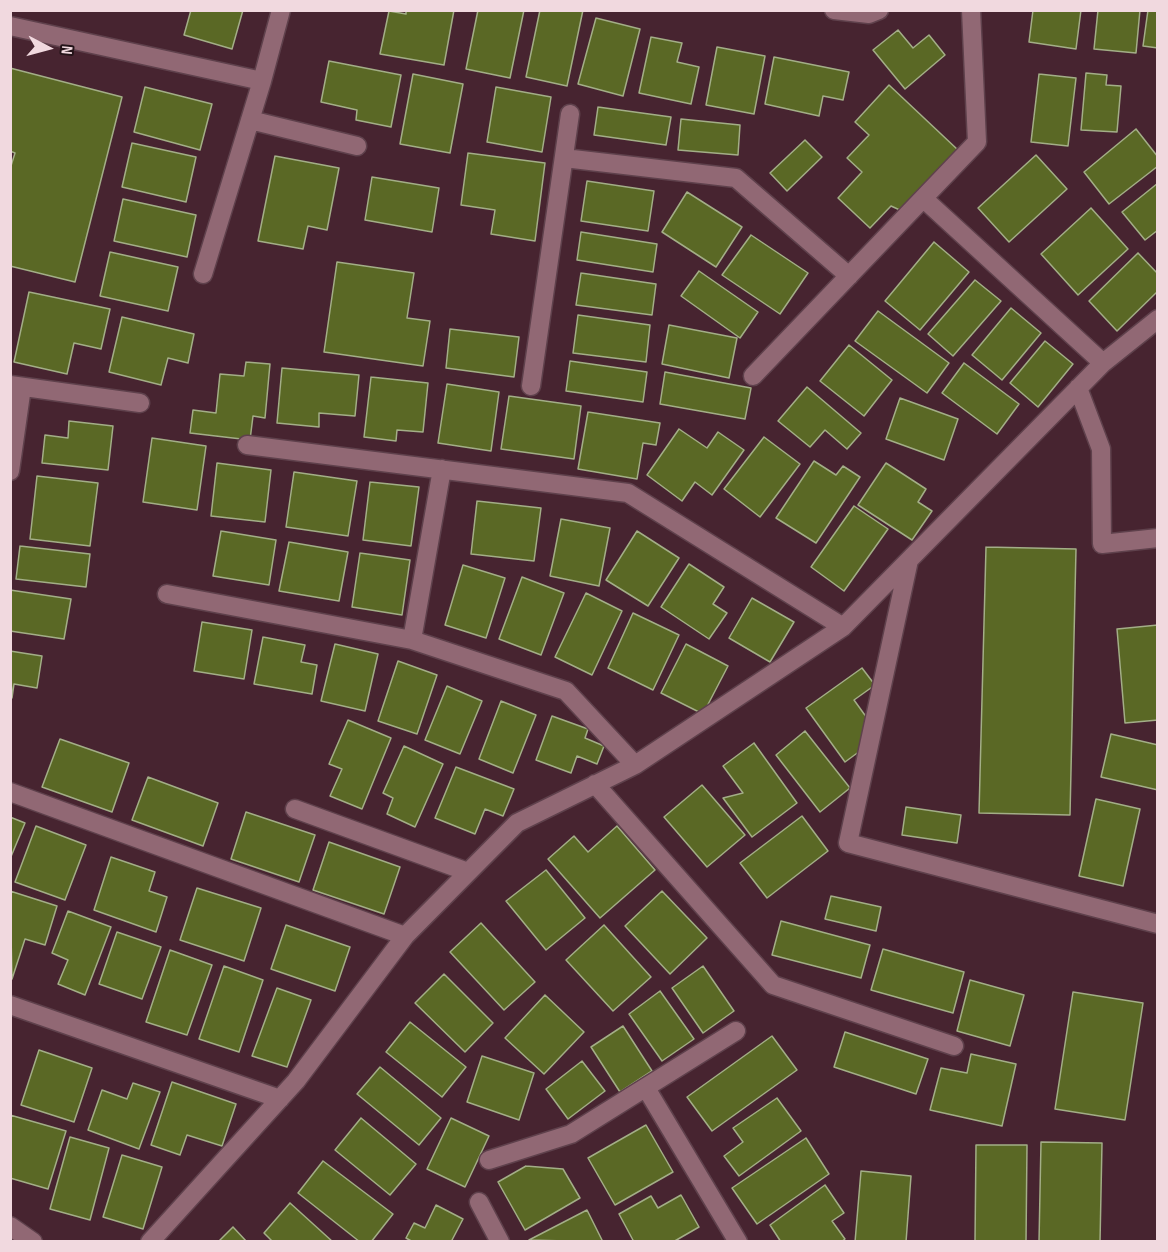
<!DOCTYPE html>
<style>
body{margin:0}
#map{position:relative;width:1168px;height:1252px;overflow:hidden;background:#472430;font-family:"Sofia Sans Condensed",sans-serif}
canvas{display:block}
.frame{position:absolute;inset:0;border:12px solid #f1d9df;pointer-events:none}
.north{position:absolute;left:18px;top:18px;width:60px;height:60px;-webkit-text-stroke:4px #231318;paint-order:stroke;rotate:96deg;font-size:16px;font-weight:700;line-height:24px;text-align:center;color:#f1d9df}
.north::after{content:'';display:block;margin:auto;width:21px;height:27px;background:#f1d9df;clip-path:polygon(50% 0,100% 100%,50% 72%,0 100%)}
</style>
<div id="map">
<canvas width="1168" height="1252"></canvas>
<div class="frame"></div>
<div class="north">N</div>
</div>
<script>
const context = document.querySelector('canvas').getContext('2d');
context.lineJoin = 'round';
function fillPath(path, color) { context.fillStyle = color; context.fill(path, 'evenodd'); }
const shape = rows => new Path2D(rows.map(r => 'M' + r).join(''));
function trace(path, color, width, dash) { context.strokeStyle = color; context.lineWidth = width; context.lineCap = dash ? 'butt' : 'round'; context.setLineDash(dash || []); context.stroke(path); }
const building = shape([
 [191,10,243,10,232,49,184,35,191,10],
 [406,10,454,10,444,65,380,54,389,11,406,14,406,10],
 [478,10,524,10,510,78,466,69,478,10],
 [540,10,583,10,567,86,526,77,540,10],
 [1033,10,1081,10,1076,49,1029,42,1033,10],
 [1098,10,1140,10,1136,53,1094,49,1098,10],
 [1148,10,1158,10,1158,48,1143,46,1148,10],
 [596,18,640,29,623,96,578,84,596,18],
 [898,30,913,48,929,35,945,55,905,89,873,50,898,30],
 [651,37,682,43,677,62,699,67,691,104,639,93,651,37],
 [717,47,765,56,754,114,706,105,717,47],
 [774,57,849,72,843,100,823,96,819,116,765,104,774,57],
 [329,61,401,75,391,127,356,120,357,110,321,102,329,61],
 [10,68,122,97,75,282,10,266,10,169,15,153,10,151,10,68],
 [1086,73,1107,75,1106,85,1121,86,1117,132,1081,130,1086,73],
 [413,74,463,84,450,153,400,144,413,74],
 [1039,74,1076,78,1068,146,1031,142,1039,74],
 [889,85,958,150,902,211,891,206,870,228,838,198,862,172,847,158,869,135,855,122,889,85],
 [145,87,212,104,200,150,134,132,145,87],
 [496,87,551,97,542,152,487,142,496,87],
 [598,107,671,117,666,145,594,135,598,107],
 [681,119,740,125,738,155,678,150,681,119],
 [1136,129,1158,157,1158,166,1109,204,1084,172,1136,129],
 [805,140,822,157,787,191,770,173,805,140],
 [132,143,196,157,186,202,122,187,132,143],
 [468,153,545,163,535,241,491,234,495,210,461,205,468,153],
 [1036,155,1067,189,1009,242,978,208,1036,155],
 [275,156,339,168,327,230,308,226,303,249,258,241,275,156],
 [372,177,439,188,432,232,365,220,372,177],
 [587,181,654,191,648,231,581,221,587,181],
 [1158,183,1158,230,1145,240,1122,212,1158,183],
 [687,192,742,227,716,267,662,232,687,192],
 [123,199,196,215,187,257,114,241,123,199],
 [1091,208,1128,249,1078,295,1041,254,1091,208],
 [581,232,657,244,653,272,577,260,581,232],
 [751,235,808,273,780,314,722,275,751,235],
 [934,242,969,272,920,330,885,301,934,242],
 [110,252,178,267,168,311,100,296,110,252],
 [1138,253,1158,274,1158,291,1117,331,1089,301,1138,253],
 [337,262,414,273,407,318,430,321,423,366,324,352,337,262],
 [699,271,758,312,740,338,681,296,699,271],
 [581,273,656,284,652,315,576,305,581,273],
 [975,280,1001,301,953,356,928,334,975,280],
 [29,292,110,309,101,349,74,343,67,374,14,362,29,292],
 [1011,308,1041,333,1002,380,972,355,1011,308],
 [878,311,949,363,927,393,855,341,878,311],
 [578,315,650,325,646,362,573,353,578,315],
 [122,317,194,334,188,363,168,358,161,385,109,372,122,317],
 [669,325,737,338,729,378,662,364,669,325],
 [450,329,519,337,514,377,446,368,450,329],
 [1045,341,1073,364,1038,407,1010,383,1045,341],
 [849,345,892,380,864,416,820,381,849,345],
 [570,361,647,372,643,402,566,391,570,361],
 [246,362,270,364,265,418,253,416,250,440,190,433,193,410,216,413,220,374,244,376,246,362],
 [964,363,1019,404,997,434,942,393,964,363],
 [282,368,359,375,355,416,319,413,319,427,277,423,282,368],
 [665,372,751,388,745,419,660,404,665,372],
 [371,377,428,383,423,432,397,430,396,441,364,437,371,377],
 [447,384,499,392,491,451,438,443,447,384],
 [807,387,861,433,847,449,825,430,810,447,778,421,807,387],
 [509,396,581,406,574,459,501,449,509,396],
 [900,398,958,419,944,460,886,439,900,398],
 [588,412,660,423,656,445,643,443,637,479,578,469,588,412],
 [69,421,113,426,108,470,42,463,45,435,68,438,69,421],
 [679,429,707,448,718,432,744,450,712,495,695,482,682,501,647,475,679,429],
 [764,437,800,464,760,517,724,489,764,437],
 [152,438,206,446,197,510,143,502,152,438],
 [814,461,836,475,843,466,860,477,816,543,776,518,814,461],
 [217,463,271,470,265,522,211,516,217,463],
 [886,463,926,489,918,502,932,511,912,540,858,505,886,463],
 [294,472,357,481,348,536,286,527,294,472],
 [37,476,98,483,90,546,30,539,37,476],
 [370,482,419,487,411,546,363,540,370,482],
 [477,501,541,508,534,561,471,554,477,501],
 [854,506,888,529,844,591,811,567,854,506],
 [561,519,610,528,599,586,550,576,561,519],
 [221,531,276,540,269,585,213,576,221,531],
 [637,531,679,558,648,606,606,580,637,531],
 [289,542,348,552,339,601,279,591,289,542],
 [20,546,90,554,86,587,16,579,20,546],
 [986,547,1076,549,1070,815,979,813,986,547],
 [360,553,410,560,402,615,352,607,360,553],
 [689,564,724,587,713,604,727,613,709,639,661,607,689,564],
 [463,565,505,578,486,638,445,625,463,565],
 [522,577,564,593,541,655,499,639,522,577],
 [10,590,71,599,64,639,10,631,10,590],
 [586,593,622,611,592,675,555,657,586,593],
 [752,598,794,622,770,662,729,638,752,598],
 [633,613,679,635,653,690,608,668,633,613],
 [202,622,252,630,244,679,194,671,202,622],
 [1158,625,1158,720,1125,723,1117,629,1158,625],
 [263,637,305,645,301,662,317,665,312,694,254,684,263,637],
 [335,644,378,654,365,711,321,701,335,644],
 [686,644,728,666,703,714,661,693,686,644],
 [10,651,42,656,37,688,14,684,12,698,10,651],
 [398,661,437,675,417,734,378,721,398,661],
 [862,668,875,685,854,700,867,718,860,751,845,762,806,708,862,668],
 [447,686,482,701,460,754,425,740,447,686],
 [501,701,536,715,513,773,479,759,501,701],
 [552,716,588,729,585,738,604,746,597,764,577,756,571,773,536,760,552,716],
 [348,720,391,738,362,809,330,796,342,769,329,764,348,720],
 [805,731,850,788,820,812,776,755,805,731],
 [1111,734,1158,745,1158,790,1101,777,1111,734],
 [60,739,129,763,112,812,42,787,60,739],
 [754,743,797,803,752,837,723,798,743,793,723,766,754,743],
 [404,746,443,764,415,827,387,814,393,798,383,793,404,746],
 [456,767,514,789,503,816,485,809,475,834,435,818,456,767],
 [148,777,218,803,203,846,132,820,148,777],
 [702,785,745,835,707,867,664,817,702,785],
 [1096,799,1140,809,1123,886,1079,876,1096,799],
 [906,807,961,815,957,843,902,835,906,807],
 [246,812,315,835,299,882,231,859,246,812],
 [802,816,828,851,767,898,740,863,802,816],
 [10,817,25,823,10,859,10,817],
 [36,826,86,845,65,900,15,882,36,826],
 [617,826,655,870,600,918,548,859,574,836,588,852,617,826],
 [329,842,400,867,384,914,313,890,329,842],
 [111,857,155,872,149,891,167,897,156,932,94,910,111,857],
 [546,870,585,918,546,950,506,901,546,870],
 [197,888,261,908,244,961,180,940,197,888],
 [10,891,57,906,45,945,25,939,12,979,10,891],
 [662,891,707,938,670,974,625,926,662,891],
 [831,896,881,907,876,931,825,919,831,896],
 [68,911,111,927,85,995,58,984,68,960,52,953,68,911],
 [781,921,870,945,861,978,772,955,781,921],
 [481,923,535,982,504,1010,450,952,481,923],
 [286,925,350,947,335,991,271,969,286,925],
 [604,925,651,977,613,1011,566,960,604,925],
 [117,932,161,947,142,999,99,984,117,932],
 [883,949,964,972,953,1013,871,990,883,949],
 [170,950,212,965,187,1035,146,1022,170,950],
 [224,966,263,980,239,1052,199,1039,224,966],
 [703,966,734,1011,703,1033,672,988,703,966],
 [444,974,493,1023,465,1052,415,1003,444,974],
 [970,980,1024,995,1010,1046,957,1031,970,980],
 [277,988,311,1000,287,1067,252,1056,277,988],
 [660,991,694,1039,662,1061,629,1014,660,991],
 [1073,992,1143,1003,1125,1120,1055,1109,1073,992],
 [545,995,584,1032,544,1074,505,1038,545,995],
 [410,1022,466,1067,442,1097,386,1052,410,1022],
 [623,1026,652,1071,620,1092,591,1047,623,1026],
 [845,1032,928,1059,916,1094,834,1067,845,1032],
 [772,1036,797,1070,712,1131,687,1097,772,1036],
 [39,1050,92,1068,74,1122,21,1105,39,1050],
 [971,1054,1016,1064,1002,1126,930,1110,941,1068,967,1073,971,1054],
 [482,1056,534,1073,519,1120,467,1102,482,1056],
 [582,1061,605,1091,568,1119,546,1089,582,1061],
 [380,1067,441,1118,419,1145,357,1094,380,1067],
 [172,1082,236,1104,222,1146,187,1135,180,1155,151,1145,172,1082],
 [133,1083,160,1092,139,1149,88,1130,102,1090,127,1099,133,1083],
 [777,1098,801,1131,739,1176,724,1156,743,1142,733,1128,777,1098],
 [10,1115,66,1131,48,1189,10,1178,10,1115],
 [361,1118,416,1164,390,1195,335,1150,361,1118],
 [451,1118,489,1136,465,1187,427,1169,451,1118],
 [646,1125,673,1172,615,1205,588,1158,646,1125],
 [70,1137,109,1148,90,1220,50,1209,70,1137],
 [806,1138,829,1174,757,1224,732,1188,806,1138],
 [1041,1142,1102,1143,1100,1242,1039,1242,1041,1142],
 [976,1145,1027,1145,1026,1242,975,1242,976,1145],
 [122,1155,162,1167,143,1229,103,1217,122,1155],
 [323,1161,393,1214,371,1242,360,1242,298,1193,323,1161],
 [526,1166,563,1169,580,1198,525,1230,498,1182,526,1166],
 [861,1171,911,1176,906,1242,855,1242,861,1171],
 [825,1185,844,1213,832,1221,845,1239,841,1242,781,1242,770,1225,825,1185],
 [681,1195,699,1227,673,1242,634,1242,619,1214,651,1196,658,1208,681,1195],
 [290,1203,333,1242,273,1242,264,1233,290,1203],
 [436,1205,463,1219,451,1242,413,1242,406,1238,414,1223,425,1228,436,1205],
 [587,1210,603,1242,529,1240,587,1210],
 [233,1227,247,1242,218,1242,233,1227]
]);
fillPath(building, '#5a6825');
trace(building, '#a3ae87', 1.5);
const minor = shape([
 [834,10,869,14,879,10],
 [10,26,262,81],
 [250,120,357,146],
 [564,158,736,178,849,276],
 [924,199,1103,363],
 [203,274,262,81,281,10],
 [753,376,977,142,971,10],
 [10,385,140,403],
 [531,386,570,114],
 [1078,388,1101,449,1102,544,1158,538],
 [247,445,628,493,843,627],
 [10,471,22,387],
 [909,560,848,843,1158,924],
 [167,594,412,640,566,691,635,765],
 [412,640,442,469],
 [595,784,773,985,954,1046],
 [10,792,405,936],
 [295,809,468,872],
 [10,1005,280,1099],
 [646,1088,738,1242],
 [489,1160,571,1134,736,1031],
 [479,1202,500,1242],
 [10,1226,33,1242],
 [150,1242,296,1081,405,936,517,823,635,765,843,627,1103,363,1158,319]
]);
trace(minor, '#5f414c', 21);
trace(minor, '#916874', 18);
</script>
